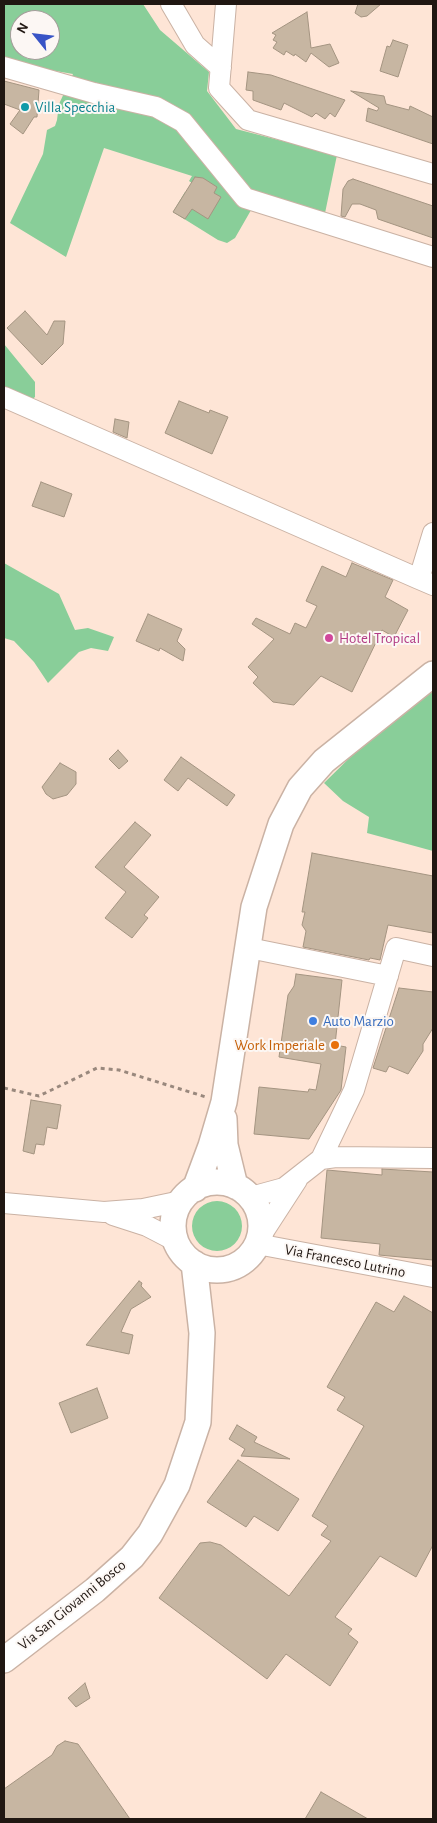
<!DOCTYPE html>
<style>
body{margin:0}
#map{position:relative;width:437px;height:1823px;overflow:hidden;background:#fee5d6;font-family:"Alegreya Sans",sans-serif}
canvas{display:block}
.frame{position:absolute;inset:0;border:5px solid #201712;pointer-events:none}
.north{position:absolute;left:10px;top:10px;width:50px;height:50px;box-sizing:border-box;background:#fcf7f4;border:1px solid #a49d9a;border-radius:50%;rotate:299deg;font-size:14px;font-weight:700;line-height:20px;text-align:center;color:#201712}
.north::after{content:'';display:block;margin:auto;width:18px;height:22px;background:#3854c6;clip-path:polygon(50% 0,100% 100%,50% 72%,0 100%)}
</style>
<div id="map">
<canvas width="437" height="1823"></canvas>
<div class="frame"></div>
<div class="north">N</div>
</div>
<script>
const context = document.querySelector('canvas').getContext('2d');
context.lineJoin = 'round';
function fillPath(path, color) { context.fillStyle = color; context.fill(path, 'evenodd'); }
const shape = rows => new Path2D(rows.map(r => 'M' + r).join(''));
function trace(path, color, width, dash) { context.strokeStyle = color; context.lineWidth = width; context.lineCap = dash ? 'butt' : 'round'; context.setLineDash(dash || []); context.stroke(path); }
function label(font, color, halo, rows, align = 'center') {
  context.font = font + ' "Alegreya Sans",sans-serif'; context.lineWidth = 4; context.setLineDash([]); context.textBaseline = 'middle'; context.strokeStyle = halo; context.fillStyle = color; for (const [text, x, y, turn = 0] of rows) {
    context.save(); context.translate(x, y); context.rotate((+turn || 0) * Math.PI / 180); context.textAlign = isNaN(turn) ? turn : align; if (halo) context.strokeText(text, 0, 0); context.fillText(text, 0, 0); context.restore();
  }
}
fillPath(shape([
 [4,4,143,4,160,30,209,72,207,91,236,129,337,155,324,218,258,198,235,238,227,243,218,240,173,212,185,192,193,197,198,187,189,181,192,176,104,148,66,257,10,223,43,154,47,130,55,126,57,120,59,104,73,74,4,62],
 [20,20,50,20,50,50,20,50],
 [4,344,35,382,35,397,18,411,4,406],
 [4,563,59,594,75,630,88,628,114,637,108,651,91,648,79,652,48,683,34,662,14,641,4,638],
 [433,687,433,851,367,833,369,817,343,801,324,783,381,727],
 '192 1226a25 25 0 1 1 50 0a25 25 0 1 1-50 0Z'
]), '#89ce99');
const building = shape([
 [358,4,381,4,367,16,361,17,355,13,358,4],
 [307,12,311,48,330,44,339,63,329,67,311,53,306,62,295,54,294,56,286,51,284,55,273,48,277,42,273,40,276,35,272,33,307,12],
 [393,40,408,45,398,77,380,71,387,46,390,47,393,40],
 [248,72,271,75,345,100,335,117,330,113,325,119,316,113,312,117,284,103,281,110,253,100,253,91,246,90,248,72],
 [4,81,39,90,37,117,34,117,23,134,10,124,20,110,4,104,4,81],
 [351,91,384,96,386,104,409,110,410,106,433,117,433,144,366,121,368,108,377,111,379,108,351,91],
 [195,177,203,178,217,187,214,193,221,197,208,219,192,209,185,219,173,212,195,177],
 [353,179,433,206,433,238,378,219,376,210,360,204,352,204,345,217,341,216,343,189,348,181,353,179],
 [25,311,47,335,54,321,65,321,63,344,42,365,7,328,25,311],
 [179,401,209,413,210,410,228,417,212,454,165,433,179,401],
 [115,419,129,422,127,438,113,432,115,419],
 [41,482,72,494,64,517,32,506,41,482],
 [352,563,393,580,385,597,408,610,394,637,382,630,352,692,321,676,294,705,273,702,253,683,258,677,248,667,274,639,252,624,256,618,290,634,295,623,306,628,317,606,306,601,322,566,346,577,352,563],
 [148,614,182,629,177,641,185,649,183,661,160,648,159,651,136,641,148,614],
 [118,750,128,761,119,769,109,759,118,750],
 [181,757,235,795,227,806,188,778,178,791,164,780,181,757],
 [60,763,76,772,76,784,67,795,53,799,46,794,42,787,60,763],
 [135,822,151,835,124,867,159,897,144,915,148,918,132,938,105,918,126,892,95,867,135,822],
 [312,853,433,876,433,933,388,925,380,960,370,958,369,960,303,947,306,931,302,925,305,912,302,912,312,853],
 [296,974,342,980,335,1045,346,1047,341,1090,309,1139,254,1134,259,1087,308,1092,309,1089,316,1090,321,1064,279,1057,288,995,294,986,296,974],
 [399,988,433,992,433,1028,423,1044,423,1051,408,1074,389,1066,386,1072,373,1068,399,988],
 [31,1100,61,1105,57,1129,47,1127,44,1145,36,1144,34,1154,23,1151,31,1100],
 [382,1169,433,1172,433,1260,379,1255,380,1244,321,1238,327,1170,382,1175,382,1169],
 [139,1281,142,1283,141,1286,151,1297,131,1309,121,1332,133,1335,129,1354,86,1345,139,1281],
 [404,1296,433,1313,433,1545,416,1577,380,1556,335,1617,352,1629,348,1634,358,1642,330,1686,286,1654,267,1679,159,1598,200,1543,210,1542,221,1545,289,1596,331,1541,321,1535,328,1526,312,1516,364,1426,337,1410,345,1397,327,1387,376,1302,394,1312,404,1296],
 [97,1388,108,1418,71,1433,59,1403,97,1388],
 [237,1425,257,1437,254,1442,290,1459,241,1456,245,1449,229,1439,237,1425],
 [238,1460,299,1499,278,1531,254,1516,246,1527,207,1502,238,1460],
 [85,1683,90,1698,76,1707,68,1698,85,1683],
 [65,1741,78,1744,130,1819,4,1819,4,1789,52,1755,57,1746,65,1741],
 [321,1792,368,1819,305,1819,321,1792]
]);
fillPath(building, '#c7b6a2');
trace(building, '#a49481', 1);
const minor = shape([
 [171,4,195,45,221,68],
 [226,4,219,88,248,120,433,174],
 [4,67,94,93,156,107,183,122,245,198,433,257],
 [4,397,419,579],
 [433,533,419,579,433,585],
 [249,948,388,976],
 [321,1159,354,1090,396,948,433,956],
 [251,1197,284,1188,321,1159,336,1157,433,1158],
 [4,1203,104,1212,143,1209,181,1201],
 [113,1215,147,1226,176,1241],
 [260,1237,297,1180],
 [257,1244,433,1277]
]);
const major = shape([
 [224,1119,225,1145,235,1186],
 '173 1226a44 44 0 1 1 88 0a44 44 0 1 1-88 0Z',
 [195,1189,211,1146,224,1102,254,907,281,824,300,788,324,761,433,674],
 [4,1660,95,1590,132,1557,150,1534,177,1485,198,1422,202,1333,194,1263]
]);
trace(minor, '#cab2a4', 22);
trace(major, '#cab2a4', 28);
trace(shape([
 [4,1088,39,1096,97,1068,119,1070,206,1097]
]), '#99887d', 3, [4, 4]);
trace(minor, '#fff', 20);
trace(major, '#fff', 25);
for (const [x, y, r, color] of [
 [25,107,5,"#0f9aa8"],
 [329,638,5,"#d1479c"],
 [313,1021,5,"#3f7fe0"],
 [335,1045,5,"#e8710a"]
]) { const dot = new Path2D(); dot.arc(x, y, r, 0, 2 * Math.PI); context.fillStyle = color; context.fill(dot); trace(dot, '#fcf7f4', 2); }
label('15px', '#0d838f', '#fcf7f4', [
 ["Villa Specchia",35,107]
], 'left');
label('15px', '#b23c85', '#fcf7f4', [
 ["Hotel Tropical",339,638]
], 'left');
label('15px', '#366cbe', '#fcf7f4', [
 ["Auto Marzio",323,1021]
], 'left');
label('15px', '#c56008', '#fcf7f4', [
 ["Work Imperiale",325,1045]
], 'right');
label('15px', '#201712', '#fcf7f4', [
 ["Via Francesco Lutrino",345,1261,11],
 ["Via San Giovanni Bosco",72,1605,-39]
]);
</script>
